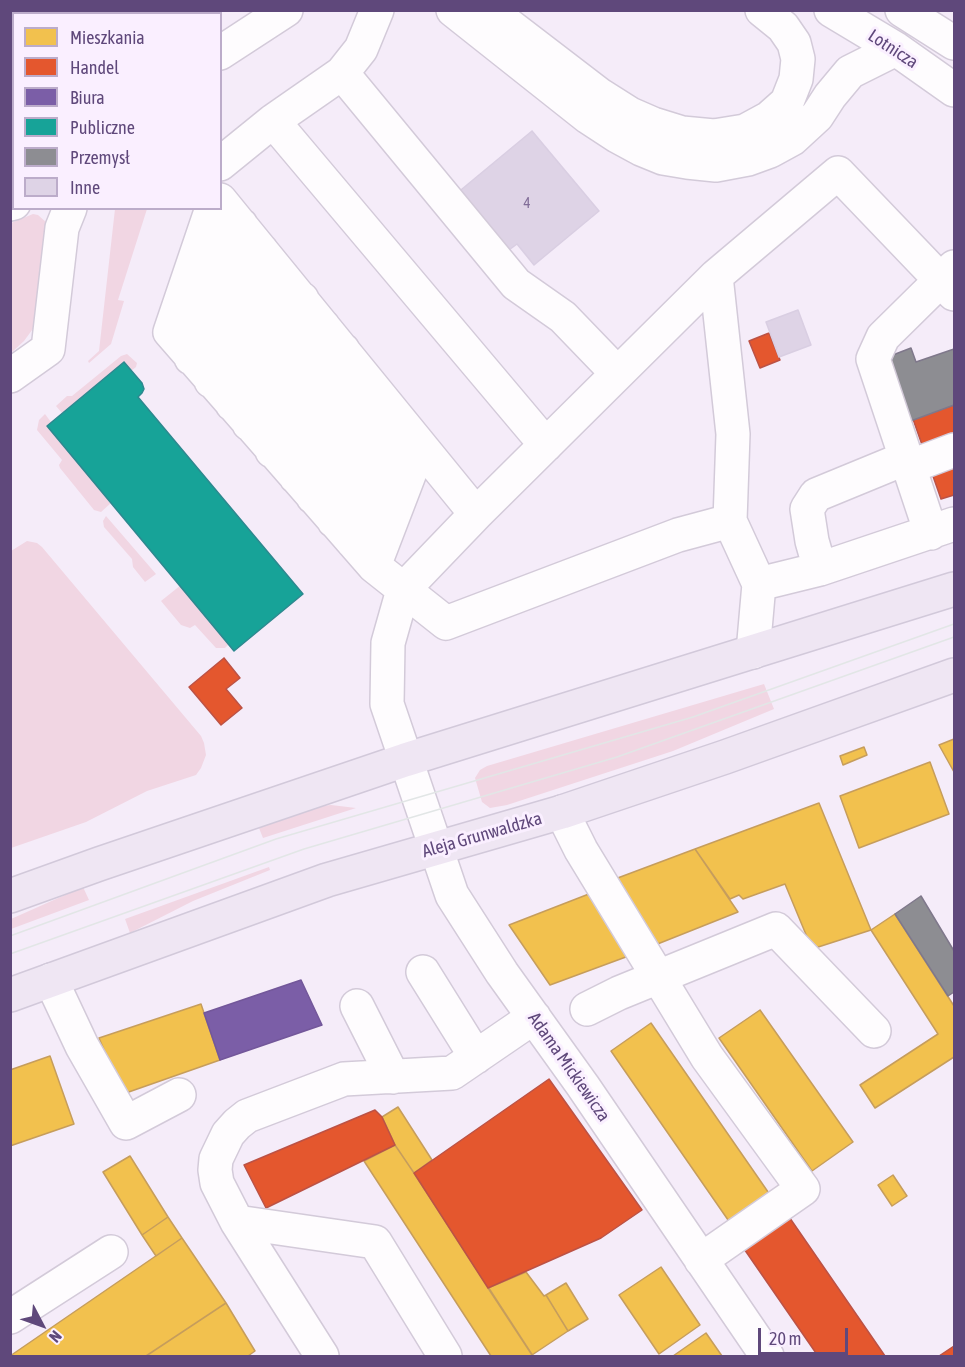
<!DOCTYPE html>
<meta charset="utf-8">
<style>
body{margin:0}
#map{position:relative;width:965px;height:1367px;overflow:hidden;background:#f5ecf9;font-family:"Asap Condensed",sans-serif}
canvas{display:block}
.frame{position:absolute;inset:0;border:12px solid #5f487b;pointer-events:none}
.legend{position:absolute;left:12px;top:12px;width:210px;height:198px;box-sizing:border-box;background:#faefff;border:2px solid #bcacca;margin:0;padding:8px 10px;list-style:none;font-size:18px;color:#5f487b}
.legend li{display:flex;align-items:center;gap:12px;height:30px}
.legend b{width:30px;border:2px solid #bcacca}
.north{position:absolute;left:12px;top:1295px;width:60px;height:60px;-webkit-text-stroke:4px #faefff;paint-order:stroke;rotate:131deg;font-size:16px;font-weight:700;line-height:24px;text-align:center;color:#5f487b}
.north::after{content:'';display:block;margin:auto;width:21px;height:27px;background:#5f487b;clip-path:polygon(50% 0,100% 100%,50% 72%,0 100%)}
.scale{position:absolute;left:758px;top:1328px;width:90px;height:27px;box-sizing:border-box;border:3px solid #5f487b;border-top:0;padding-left:8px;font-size:18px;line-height:21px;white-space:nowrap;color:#5f487b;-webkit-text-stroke:4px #faefff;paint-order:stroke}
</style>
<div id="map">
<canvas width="965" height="1367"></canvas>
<div class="frame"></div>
<ul class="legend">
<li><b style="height:16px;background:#f2c14e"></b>Mieszkania</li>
<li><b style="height:16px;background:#e4572e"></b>Handel</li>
<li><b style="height:16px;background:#7b5ea7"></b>Biura</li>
<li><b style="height:16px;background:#17a398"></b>Publiczne</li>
<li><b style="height:16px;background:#8d8d92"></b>Przemysł</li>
<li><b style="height:16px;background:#ded3e6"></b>Inne</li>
</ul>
<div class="north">N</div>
<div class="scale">20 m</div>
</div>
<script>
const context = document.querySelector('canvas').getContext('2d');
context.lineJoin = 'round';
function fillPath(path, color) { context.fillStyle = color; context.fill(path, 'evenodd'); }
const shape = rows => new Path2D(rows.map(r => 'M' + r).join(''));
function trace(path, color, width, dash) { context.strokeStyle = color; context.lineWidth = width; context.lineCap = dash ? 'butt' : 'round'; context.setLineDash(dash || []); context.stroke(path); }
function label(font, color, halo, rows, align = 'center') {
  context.font = font + ' "Asap Condensed",sans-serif'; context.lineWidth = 6; context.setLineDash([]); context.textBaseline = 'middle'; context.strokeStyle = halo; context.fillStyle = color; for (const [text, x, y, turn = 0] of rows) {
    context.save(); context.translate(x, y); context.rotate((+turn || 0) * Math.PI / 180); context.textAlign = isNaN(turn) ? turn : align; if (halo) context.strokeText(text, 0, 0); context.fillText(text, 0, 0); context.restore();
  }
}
fillPath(shape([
 [115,209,147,209,118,300,124,301,111,344,89,363,88,361,99,351],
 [33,214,38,215,47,223,35,326,24,341,11,353,11,223],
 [127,354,137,363,136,367,131,371,124,362,62,413,56,406,67,396,72,396,121,356],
 [45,414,111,503,101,512,94,510,60,468,59,465,62,460,37,430,39,420],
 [106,516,156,574,145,582,133,567,132,559,104,527,103,521],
 [27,541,37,543,42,547,201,736,204,743,206,755,201,768,196,775,147,791,86,822,11,848,11,551],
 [181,585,229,644,225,648,216,648,195,625,190,628,181,625,161,601],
 [764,684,774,709,673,751,507,805,490,808,482,802,475,778,480,770,487,766],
 [331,805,356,808,263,838,257,823,320,806],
 [269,867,270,870,193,901,130,933,125,919],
 [83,887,89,900,11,929,11,919]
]), '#f1d6e3');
const homes = shape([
 [954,739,954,772,939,745,954,739],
 [864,747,867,755,843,765,840,756,864,747],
 [930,762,949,814,859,848,840,796,930,762],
 [819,803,871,930,812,949,785,884,743,899,739,895,730,899,695,849,819,803],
 [695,849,738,912,650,947,607,882,695,849],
 [594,892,634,954,550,985,509,925,594,892],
 [895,914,954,1006,954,1057,875,1108,860,1085,938,1034,871,930,895,914],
 [201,1004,220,1060,123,1094,99,1038,201,1004],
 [760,1010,853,1142,812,1171,719,1038,760,1010],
 [651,1023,775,1202,735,1230,611,1051,651,1023],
 [50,1056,74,1124,10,1146,10,1070,50,1056],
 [398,1107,432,1160,414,1173,395,1145,382,1117,398,1107],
 [395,1145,414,1173,533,1356,491,1356,364,1161,395,1145],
 [130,1156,168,1217,142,1235,103,1172,130,1156],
 [893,1175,907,1196,892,1206,878,1185,893,1175],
 [168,1217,182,1238,156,1256,142,1235,168,1217],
 [182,1238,226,1303,146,1356,10,1356,182,1238],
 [661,1267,700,1325,659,1354,619,1295,661,1267],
 [526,1272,544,1296,546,1295,568,1331,532,1355,488,1288,526,1272],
 [566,1283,588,1319,568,1331,546,1295,566,1283],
 [226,1303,255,1351,248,1356,146,1356,226,1303],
 [706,1333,722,1356,673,1356,706,1333]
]);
fillPath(homes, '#f2c14e');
trace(homes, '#c69d5c', 1.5);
const shops = shape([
 [769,333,780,360,760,368,749,341,769,333],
 [954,405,954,495,941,499,913,419,954,405],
 [224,658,240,678,226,689,242,708,221,725,189,687,224,658],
 [549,1079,642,1210,601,1238,488,1288,414,1173,549,1079],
 [375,1110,382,1117,395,1145,266,1208,244,1165,375,1110],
 [785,1211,885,1356,818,1356,740,1243,785,1211],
 [954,1346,954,1356,939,1356,954,1346]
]);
fillPath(shops, '#e4572e');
trace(shops, '#bc5245', 1.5);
const offices = shape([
 [10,15,14,18,14,76,10,79,10,15],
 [301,980,322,1025,220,1060,204,1013,301,980]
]);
fillPath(offices, '#7b5ea7');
trace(offices, '#73579a', 1.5);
const public = shape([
 [124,362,142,383,144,389,142,393,138,397,303,594,234,651,47,426,124,362]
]);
fillPath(public, '#17a398');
trace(public, '#2d888f', 1.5);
const industry = shape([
 [911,348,916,362,954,349,954,405,908,422,885,358,911,348],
 [921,896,954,951,954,992,948,996,895,914,921,896]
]);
fillPath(industry, '#8d8d92');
trace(industry, '#7f788b', 1.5);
const building = shape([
 [532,131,599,211,534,265,517,244,505,253,456,194,532,131],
 [798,310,811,345,779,357,766,322,798,310]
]);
fillPath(building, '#ded3e6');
trace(building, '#d9cee2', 1.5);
const minor = shape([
 [453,10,588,117,617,136,641,149,663,158,687,162,716,165,748,159,770,151,792,139,817,116,830,96,850,72,896,49],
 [489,10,600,95,630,114,653,124,682,133,714,136,745,131,769,118,787,102,796,79,798,59,794,43,783,27,762,10],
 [831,10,896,49,954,90],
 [902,10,954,43],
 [220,53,286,10],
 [342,73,516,284,563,317,617,373],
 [273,121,546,445],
 [220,164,273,121,342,73,361,49,377,10],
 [220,200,476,514],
 [10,204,14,203],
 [212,208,170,332,374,566,446,623,678,535,730,521],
 [716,276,476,514,403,590,388,643,387,704,452,895,502,973,583,1086,767,1356],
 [191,358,241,225],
 [10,376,48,349,62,228,70,208],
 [211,381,261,250],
 [232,404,282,276],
 [249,424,302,299],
 [272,451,323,326],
 [909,467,954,450],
 [296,477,343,350],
 [313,497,361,375],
 [334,521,380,397],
 [931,533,873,359,883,337,954,267],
 [353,542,399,421],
 [374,566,420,446],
 [820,569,812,541,807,509,816,495,906,458],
 [759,584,730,521,733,434,716,276,838,173,954,294],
 [753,652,759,584,820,569,954,524],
 [562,812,581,850,707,1057,803,1189,701,1260],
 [423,972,476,1057],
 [51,980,82,1046,126,1123,179,1095],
 [357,1006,393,1077],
 [587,1009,619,993,776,929,874,1031],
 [237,1222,375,1242,445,1356],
 [10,1317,111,1252],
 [322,1356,237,1222,217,1183,215,1170,216,1159,228,1134,237,1124,247,1116,344,1079,452,1073,534,1017]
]);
const major = shape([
 [10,896,99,864,405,760,954,589],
 [10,995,327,880,562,812,725,757,954,675]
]);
trace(minor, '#d3cad9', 36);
trace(major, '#d2c9da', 36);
trace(minor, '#fefcfe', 33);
trace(major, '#efe6f3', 33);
trace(shape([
 [10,936,276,839,693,717,954,624],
 [10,954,304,849,617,757,954,637]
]), '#e2e6e6', 1.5);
label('15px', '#816d98', null, [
 ["4",527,203]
]);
label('18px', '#5f487b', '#faefff', [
 ["Lotnicza",893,49,33],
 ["Aleja Grunwaldzka",482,835,-16],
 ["Adama Mickiewicza",569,1067,55]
]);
</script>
